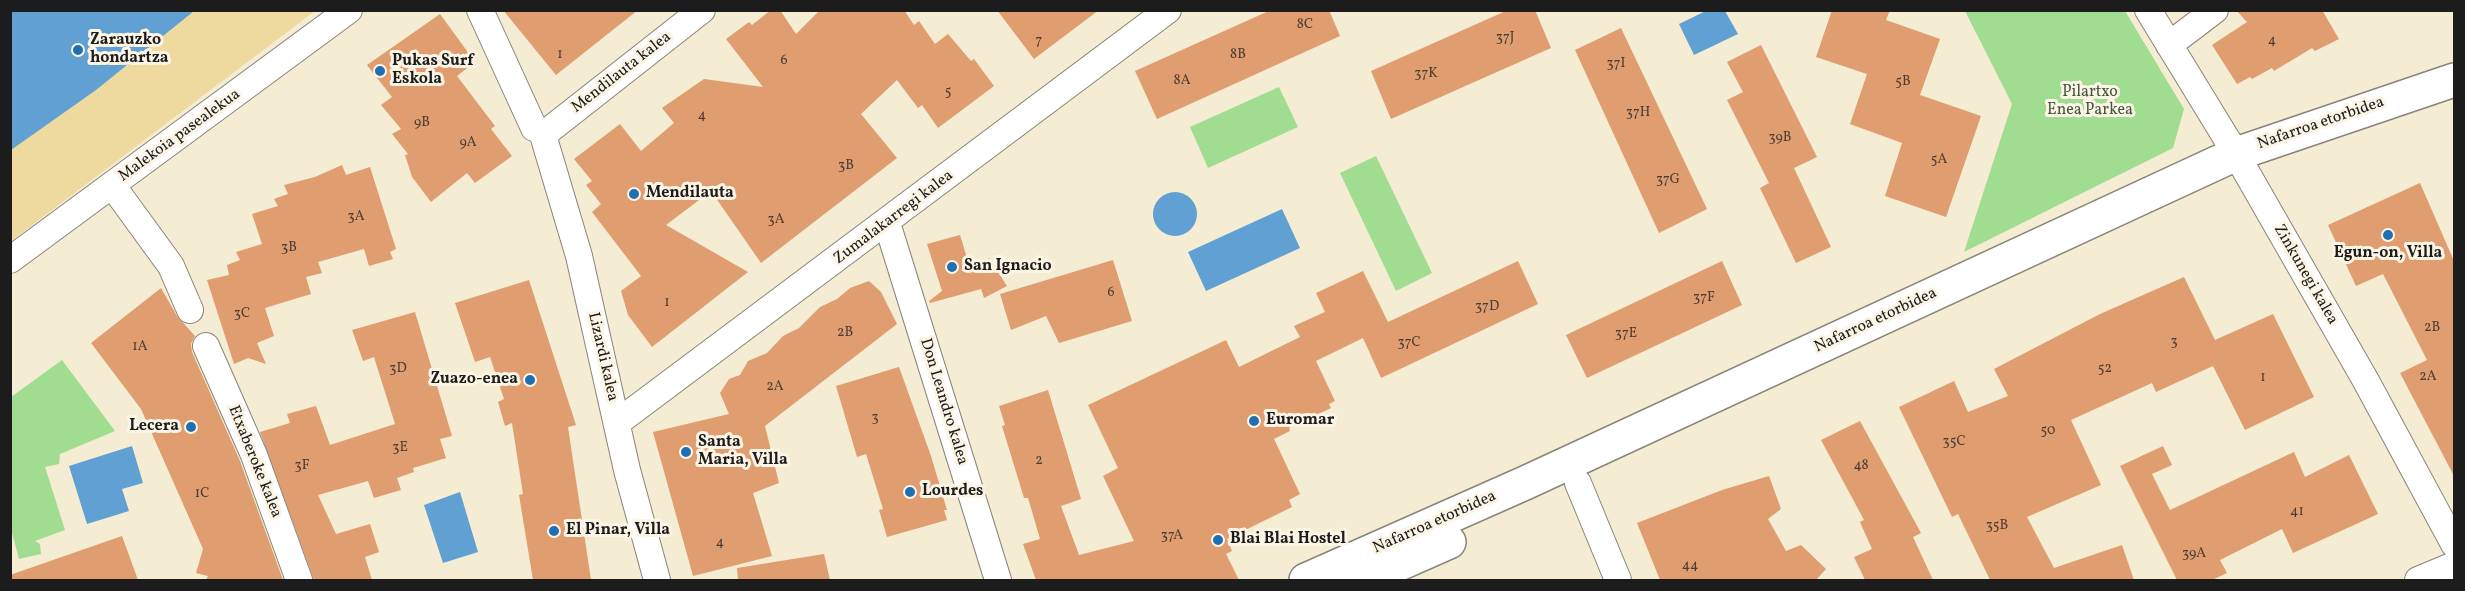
<!DOCTYPE html>
<style>
body{margin:0}
#map{position:relative;width:2465px;height:591px;overflow:hidden;background:#f4ecd3;font-family:Vollkorn,serif}
canvas{display:block}
.frame{position:absolute;inset:0;border:12px solid #1c1c1c;pointer-events:none}
</style>
<div id="map">
<canvas width="2465" height="591"></canvas>
<div class="frame"></div>
</div>
<script>
const context = document.querySelector('canvas').getContext('2d');
context.lineJoin = 'round';
function fillPath(path, color) { context.fillStyle = color; context.fill(path, 'evenodd'); }
const shape = rows => new Path2D(rows.map(r => 'M' + r).join(''));
function trace(path, color, width, dash) { context.strokeStyle = color; context.lineWidth = width; context.lineCap = dash ? 'butt' : 'round'; context.setLineDash(dash || []); context.stroke(path); }
function label(font, color, halo, rows, align = 'center') {
  context.font = font + ' Vollkorn,serif'; context.lineWidth = 6; context.setLineDash([]); context.textBaseline = 'middle'; context.strokeStyle = halo; context.fillStyle = color; for (const [text, x, y, turn = 0] of rows) {
    context.save(); context.translate(x, y); context.rotate((+turn || 0) * Math.PI / 180); context.textAlign = isNaN(turn) ? turn : align; if (halo) context.strokeText(text, 0, 0); context.fillText(text, 0, 0); context.restore();
  }
}
fillPath(shape([
 [1965,11,2125,11,2184,109,2173,148,1964,252,2012,104],
 [1279,87,1298,127,1208,168,1190,127],
 [1376,156,1432,273,1396,291,1340,173],
 [62,360,115,431,60,454,59,464,45,467,65,530,35,541,40,544,41,554,19,559,11,529,11,397]
]), '#a0dd90');
fillPath(shape([
 [11,11,315,11,11,241]
]), '#eeda9e');
fillPath(shape([
 [11,10,194,10,194,11,96,90,11,150],
 [1708,10,1725,11,1738,34,1694,55,1679,24],
 '1153 214a22 22 0 1 1 44 0a22 22 0 1 1-44 0Z',
 [1282,209,1300,248,1206,291,1188,252],
 [132,446,143,483,122,489,129,511,87,524,69,466],
 [460,492,478,552,443,563,424,505]
]), '#60a0d3');
fillPath(shape([
 [503,10,638,10,556,75],
 [771,10,780,10,796,34,820,10,904,10,914,25,919,21,935,44,948,34,971,61,974,59,994,86,938,128,922,105,918,108,897,80,861,114,897,158,761,263,711,191,666,225,748,272,652,347,628,315,621,291,641,276,592,212,601,204,586,185,592,181,574,159,620,124,641,151,674,123,662,108,704,79,763,87,726,39,749,22,752,25],
 [997,10,1099,10,1034,59],
 [1271,10,1329,10,1340,36,1157,119,1135,71],
 [1508,10,1535,10,1551,48,1391,119,1371,71],
 [1832,10,1890,10,1886,20,1940,39,1920,95,1981,116,1946,217,1885,196,1902,143,1850,124,1867,74,1816,57],
 [2236,10,2322,10,2339,39,2315,51,2312,48,2274,71,2272,68,2252,79,2250,77,2237,84,2212,45,2247,22],
 [440,14,475,62,457,76,495,126,491,129,512,156,475,183,467,173,431,202,412,177,405,155,408,154,392,134,401,129,381,105,392,97,367,65],
 [1621,28,1707,209,1659,233,1575,50],
 [1761,45,1817,157,1794,168,1831,247,1796,263,1760,188,1769,183,1727,100,1743,92,1727,62],
 [342,165,346,175,370,167,396,249,390,252,393,259,369,266,364,249,318,262,322,273,306,277,311,294,265,308,274,336,257,343,266,364,248,358,234,364,207,280,229,275,227,265,240,260,236,252,262,244,252,214,278,206,274,199,288,194,284,185,315,177],
 [2420,183,2454,261,2454,476,2400,373,2427,360,2383,274,2356,286,2328,225],
 [960,235,971,271,989,258,1007,286,984,298,981,289,930,303,929,301,942,291,927,244],
 [1113,260,1132,321,1059,343,1046,316,1011,330,1000,294],
 [1518,261,1538,304,1381,378,1363,338,1316,361,1335,401,1329,404,1331,408,1289,428,1290,431,1274,439,1300,494,1289,500,1292,507,1227,539,1232,551,1226,554,1239,580,1036,580,1023,544,1040,539,1028,498,1024,498,1002,426,1005,425,999,406,1048,390,1081,499,1061,506,1079,555,1134,541,1103,476,1118,468,1088,405,1226,340,1239,367,1300,337,1294,326,1325,312,1316,293,1363,271,1388,322],
 [1722,261,1742,305,1587,378,1566,335],
 [2184,277,2215,340,2273,314,2314,397,2245,430,2213,366,2156,392,2152,383,2071,420,2101,485,2027,517,2054,568,2122,545,2134,580,1990,580,1958,514,1952,517,1899,407,1954,381,1968,412,2008,396,1994,369,2100,314],
 [529,280,576,425,568,427,591,580,533,580,519,495,523,494,512,423,505,426,498,402,504,399,490,357,475,362,455,303],
 [869,281,881,292,897,324,765,426,779,483,753,493,772,556,693,576,653,432,729,414,720,393,729,379,740,375,748,361,767,353,783,336,799,328,820,307,837,299,850,288],
 [161,288,177,316,195,336,191,344,192,352,240,461,283,580,206,580,208,576,196,573,203,549,141,409,91,343],
 [415,312,452,436,440,439,446,458,413,468,414,472,397,478,401,490,374,498,368,481,318,495,336,534,370,524,379,552,365,557,372,580,314,580,260,432,290,423,287,414,316,406,330,445,395,424,374,357,363,361,352,330],
 [899,367,931,456,947,510,944,510,947,520,887,537,879,510,883,509,866,454,857,457,836,386],
 [1860,421,1921,533,1913,537,1933,580,1865,580,1854,557,1872,549,1860,522,1864,520,1821,440],
 [2163,446,2172,465,2152,474,2170,510,2294,452,2305,477,2349,455,2378,514,2293,553,2282,529,2220,560,2227,573,2212,580,2177,580,2120,466],
 [1769,476,1781,509,1768,519,1786,551,1801,545,1826,569,1816,580,1660,580,1637,523,1722,490],
 [122,536,138,580,10,580,10,575],
 [824,554,830,580,738,580,737,568]
]), '#df9d70');
const street = shape([
 [480,10,534,128],
 [2148,10,2236,154,2366,381,2454,544],
 [2169,45,2215,10],
 [112,185,171,266,190,310],
 [887,223,998,580],
 [10,260,349,10],
 [206,346,254,455,299,580],
 [618,422,1168,10],
 [1578,483,1618,580],
 [657,580,627,470,579,256,543,135,702,10],
 [2418,580,2454,565]
]);
const highway = shape([
 [1306,580,1525,483,2236,154,2454,80],
 [1363,580,1449,542]
]);
trace(street, '#888478', 28);
trace(highway, '#888478', 36);
trace(street, '#fff', 26);
trace(highway, '#fff', 33);
for (const [x, y, r, color] of [
 [78,50,6,"#1f6fb2"],
 [380,71,6,"#1f6fb2"],
 [634,194,6,"#1f6fb2"],
 [2388,235,6,"#1f6fb2"],
 [952,267,6,"#1f6fb2"],
 [530,380,6,"#1f6fb2"],
 [1254,421,6,"#1f6fb2"],
 [191,427,6,"#1f6fb2"],
 [686,452,6,"#1f6fb2"],
 [910,492,6,"#1f6fb2"],
 [554,531,6,"#1f6fb2"],
 [1218,540,6,"#1f6fb2"]
]) { const dot = new Path2D(); dot.arc(x, y, r, 0, 2 * Math.PI); context.fillStyle = color; context.fill(dot); trace(dot, '#fcf5e5', 2); }
label('14px', '#4d3c31', null, [
 ["8C",1305,25],
 ["37J",1505,38],
 ["7",1039,41],
 ["4",2272,41],
 ["1",560,55],
 ["8B",1238,55],
 ["6",784,61],
 ["37I",1616,64],
 ["37K",1426,74],
 ["8A",1182,81],
 ["5B",1903,82],
 ["5",948,92],
 ["37H",1638,113],
 ["4",702,116],
 ["9B",422,123],
 ["39B",1780,138],
 ["9A",468,143],
 ["5A",1939,160],
 ["3B",846,166],
 ["37G",1668,180],
 ["3A",356,217],
 ["3A",776,220],
 ["3B",289,248],
 ["6",1111,293],
 ["37F",1704,298],
 ["1",667,303],
 ["37D",1487,307],
 ["3C",242,314],
 ["2B",2432,328],
 ["2B",845,333],
 ["37E",1626,334],
 ["3",2174,342],
 ["37C",1409,343],
 ["1A",140,347],
 ["3D",398,369],
 ["52",2105,369],
 ["2A",2428,377],
 ["1",2263,378],
 ["2A",775,387],
 ["3",875,418],
 ["50",2048,431],
 ["35C",1954,442],
 ["3E",400,448],
 ["2",1039,461],
 ["3F",302,466],
 ["48",1861,466],
 ["1C",202,494],
 ["41",2297,512],
 ["35B",1997,526],
 ["37A",1172,536],
 ["4",720,543],
 ["39A",2194,554],
 ["44",1690,566]
]);
label('bold 16px', '#1c1c1c', '#fcf5e5', [
 ["Zarauzko",90,41],
 ["hondartza",90,59],
 ["Pukas Surf",392,62],
 ["Eskola",392,80],
 ["Mendilauta",646,194],
 ["Egun-on, Villa",2388,254,"center"],
 ["San Ignacio",964,267],
 ["Zuazo-enea",518,380,"right"],
 ["Euromar",1266,421],
 ["Lecera",179,427,"right"],
 ["Santa",698,443],
 ["Maria, Villa",698,461],
 ["Lourdes",922,492],
 ["El Pinar, Villa",566,531],
 ["Blai Blai Hostel",1230,540]
], 'left');
label('16px', '#1c1c1c', '#fcf5e5', [
 ["Mendilauta kalea",622,73,-38],
 ["Nafarroa etorbidea",2321,124,-19],
 ["Malekoia pasealekua",180,136,-36],
 ["Zumalakarregi kalea",894,218,-37],
 ["Zinkunegi kalea",2305,275,60],
 ["Nafarroa etorbidea",1876,321,-25],
 ["Lizardi kalea",602,357,77],
 ["Don Leandro kalea",943,402,73],
 ["Etxaberoke kalea",254,462,68],
 ["Nafarroa etorbidea",1435,523,-24]
]);
label('16px', '#44563f', '#fcf5e5', [
 ["Pilartxo",2090,93],
 ["Enea Parkea",2090,111]
]);
</script>
